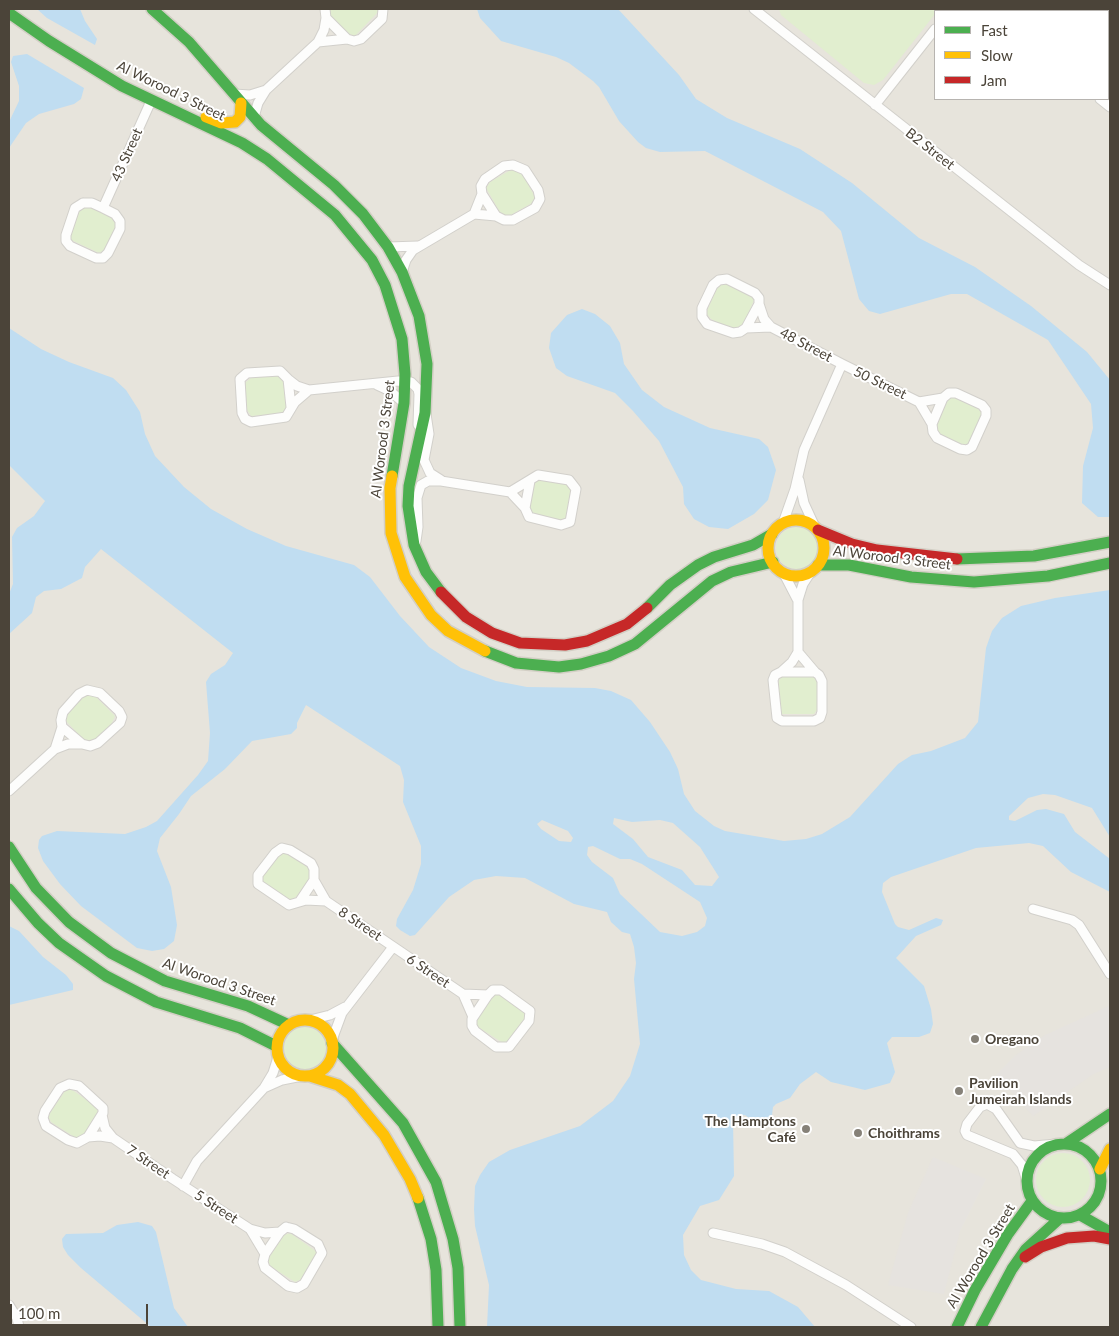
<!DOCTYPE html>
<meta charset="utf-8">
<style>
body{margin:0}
#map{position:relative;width:1119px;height:1336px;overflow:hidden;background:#f4f2ee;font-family:Lato,sans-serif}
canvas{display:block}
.frame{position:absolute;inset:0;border:10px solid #4b4439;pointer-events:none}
.legend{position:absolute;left:934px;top:10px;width:175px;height:90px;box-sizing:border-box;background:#fff;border:1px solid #b7b4b0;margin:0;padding:6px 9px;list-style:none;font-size:15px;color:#4b4439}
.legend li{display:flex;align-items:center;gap:10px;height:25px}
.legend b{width:25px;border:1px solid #b7b4b0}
.scale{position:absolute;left:10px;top:1304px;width:138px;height:22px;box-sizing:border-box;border:2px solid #4b4439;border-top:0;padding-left:6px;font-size:15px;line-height:18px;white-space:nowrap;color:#4b4439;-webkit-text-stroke:4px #fff;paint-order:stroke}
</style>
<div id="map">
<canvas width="1119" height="1336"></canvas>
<div class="frame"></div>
<ul class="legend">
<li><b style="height:6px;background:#4caf50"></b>Fast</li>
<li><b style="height:6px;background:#ffc107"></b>Slow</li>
<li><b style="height:6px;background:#c62828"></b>Jam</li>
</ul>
<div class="scale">100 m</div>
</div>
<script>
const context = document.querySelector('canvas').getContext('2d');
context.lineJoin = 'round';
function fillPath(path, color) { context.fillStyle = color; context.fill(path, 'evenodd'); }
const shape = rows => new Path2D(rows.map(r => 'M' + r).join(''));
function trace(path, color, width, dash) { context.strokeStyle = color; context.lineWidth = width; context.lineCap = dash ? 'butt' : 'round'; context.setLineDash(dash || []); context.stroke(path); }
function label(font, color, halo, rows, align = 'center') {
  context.font = font + ' Lato,sans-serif'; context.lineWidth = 4; context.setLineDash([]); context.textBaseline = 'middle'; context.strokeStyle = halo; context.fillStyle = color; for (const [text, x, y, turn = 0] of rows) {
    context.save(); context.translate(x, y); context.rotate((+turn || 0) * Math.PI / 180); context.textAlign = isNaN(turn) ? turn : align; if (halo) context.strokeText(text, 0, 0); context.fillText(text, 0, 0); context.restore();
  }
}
fillPath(shape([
 [9,9,1110,9,1110,1327,9,1327],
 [935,11,1108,11,1108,99,935,99]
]), '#e7e4dc');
fillPath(shape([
 [329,9,378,9,378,12,355,36,348,34,329,15],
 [779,9,939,9,883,80,874,85,864,83,781,15],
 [514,168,521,171,535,197,532,203,507,217,501,214,486,188,490,182],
 [90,206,116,219,116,227,105,250,99,253,69,239,69,232,80,210],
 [728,283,753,297,754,300,742,328,732,330,711,319,706,313,718,286],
 [277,375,283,378,284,382,287,407,284,413,251,416,247,410,245,383,251,378],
 [952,397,979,408,982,414,968,444,961,444,936,432,935,424,946,400],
 [536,479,567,482,573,487,566,519,563,521,532,514,529,508],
 '776 548a21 21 0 1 1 42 0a21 21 0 1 1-42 0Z',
 [785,675,811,675,817,679,818,708,814,714,781,714,778,707,778,683,781,677],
 [87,694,94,695,115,716,112,723,93,742,85,741,65,720,67,713],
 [281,852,288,853,310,868,310,878,296,897,290,901,263,882,262,878],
 [498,994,525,1013,524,1020,509,1040,503,1043,478,1027,475,1021,491,996],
 '284 1048a21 21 0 1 1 42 0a21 21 0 1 1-42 0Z',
 [71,1089,98,1108,97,1115,83,1135,76,1138,51,1122,48,1116,65,1091],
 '1036 1180a27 27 0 1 1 54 0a27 27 0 1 1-54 0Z',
 [290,1233,317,1252,316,1259,302,1279,295,1282,270,1266,268,1259,284,1235]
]), '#e1eecf');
fillPath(shape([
 [1109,1006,1110,1067,1092,1075,1033,1116,996,1075,1016,1055,1045,1035],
 [933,1157,986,1179,960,1231,944,1294,888,1285,908,1213]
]), '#e6e3df');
fillPath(shape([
 [37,9,80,9,85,21,97,39,95,45,47,18],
 [477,9,618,9,679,75,696,99,727,118,800,149,852,183,919,238,975,267,1031,306,1087,352,1110,380,1110,517,1098,517,1082,503,1083,466,1093,428,1091,404,1048,340,967,294,951,294,880,314,869,311,859,299,841,231,823,212,705,151,660,152,646,148,638,142,619,121,599,87,593,81,569,63,556,57,501,41,480,18],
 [27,54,84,88,81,99,74,104,39,114,26,123,9,148,9,122,19,101,19,86,11,62,13,56],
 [582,309,595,314,610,326,620,343,624,364,642,390,664,407,710,428,759,439,768,447,776,470,768,500,754,514,728,529,709,527,694,519,684,504,683,487,659,441,633,411,615,393,567,376,556,368,549,348,551,333,567,315],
 [9,328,41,349,69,362,113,378,126,390,140,412,145,434,155,456,184,487,211,509,247,529,286,546,354,565,370,577,400,616,429,647,461,668,496,681,527,687,595,688,611,691,631,700,650,722,670,752,678,769,684,794,695,811,714,826,725,831,784,841,806,839,822,834,850,817,898,764,912,755,931,751,965,738,978,722,986,648,992,631,1002,618,1021,606,1055,598,1110,590,1110,837,1092,808,1055,795,1043,794,1028,798,1009,816,1009,820,1015,821,1037,810,1046,809,1064,814,1075,832,1110,859,1110,892,1071,872,1043,846,1029,843,976,848,891,877,883,883,882,892,895,924,898,927,909,930,936,918,943,920,941,925,916,936,896,958,924,986,931,1009,933,1024,930,1033,919,1037,892,1037,887,1043,895,1072,890,1083,865,1090,831,1082,816,1072,800,1084,790,1098,776,1104,773,1107,771,1124,768,1127,760,1126,745,1115,737,1116,733,1120,734,1176,719,1200,700,1206,683,1235,684,1255,691,1270,701,1280,736,1289,769,1291,798,1307,815,1327,487,1327,489,1285,475,1226,474,1209,475,1186,480,1175,489,1162,510,1150,580,1126,613,1101,630,1076,640,1044,634,979,636,963,634,947,630,934,622,932,611,922,607,912,574,904,525,878,496,876,474,880,449,897,415,935,410,936,400,930,396,926,397,919,413,890,421,864,421,846,403,802,404,780,400,766,306,705,297,723,297,728,291,734,252,741,225,769,191,796,179,814,160,838,157,851,171,887,177,925,174,941,164,949,152,951,137,948,81,906,60,884,43,861,38,848,39,840,42,836,57,831,125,834,146,827,157,821,198,775,208,761,210,733,206,682,211,674,225,665,233,653,101,549,85,567,82,578,61,589,44,591,36,597,32,613,9,634,9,594,13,584,12,537,17,528,34,516,45,501,9,465],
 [614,818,632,822,660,820,673,823,700,847,719,877,712,886,695,885,682,870,648,857,633,839,613,824],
 [542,820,568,831,573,838,571,842,559,841,541,829,537,824],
 [593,846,620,859,630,859,642,864,700,902,707,918,705,926,697,932,682,936,660,932,620,894,613,878,592,862,587,855,588,847],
 [9,926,19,931,43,957,66,975,73,984,73,990,9,1005],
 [138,1222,152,1226,156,1232,174,1308,188,1327,151,1327,81,1268,68,1255,63,1247,62,1239,66,1234,103,1233,117,1225]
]), '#c0ddf1');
const street = shape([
 [325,9,326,18,347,39,354,41,361,39,382,19,383,9],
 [754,9,1079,265,1110,285],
 [987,9,990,11],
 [949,11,951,9],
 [318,42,347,39],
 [234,94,250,95,266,90],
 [1100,99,1110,107],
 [875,105,935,29],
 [254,117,258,103,266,90,318,42,324,30,326,18],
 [513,165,525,170,538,190,540,199,535,208,513,220,504,220,496,216,482,194,481,186,485,179,504,166,513,165],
 [83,203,92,203,103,208,115,214,120,221,120,229,108,253,103,258,96,258,70,246,66,241,66,235,75,208,83,203],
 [103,208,151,101],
 [474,214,496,216],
 [388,247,418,246],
 [402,272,406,260,413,250,474,214,482,194],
 [727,279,755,293,759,298,759,304,746,328,740,332,733,333,707,324,702,317,702,308,713,285,719,280,727,279],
 [759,304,764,319,771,327,842,364,919,402,943,398],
 [746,328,771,327],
 [288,379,297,386,309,390,398,381,411,382,418,389,419,394,418,425],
 [377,385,390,391,404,403],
 [949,393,956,393,982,405,986,410,986,416,972,447,967,450,960,449,937,438,933,432,932,424,943,398,949,393],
 [919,402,932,424],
 [291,407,288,379,280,371,247,373,240,379,242,413,245,419,251,422,286,417,295,402,309,390],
 [426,414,429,434,424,460,430,473,441,480],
 [799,480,804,503,815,527],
 [510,492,538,475,569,480,576,489,570,522,561,525,529,517,525,508,530,481],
 [783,523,795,489,804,450,842,364],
 [416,541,418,527,417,498,421,485,428,481,441,481,510,492,525,508],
 [783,572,797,599],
 [798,652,815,672],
 [781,672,815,672,819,675,822,681,822,712,820,718,814,721,782,721,777,718,773,680,775,675,781,672],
 [781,672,792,662,798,652,798,600,803,584,812,570],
 [87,690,100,693,119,711,122,717,120,723,98,743,90,746,82,744,62,727,61,720,63,712,79,694,87,690],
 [55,749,62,727],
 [9,791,55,749,68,744,82,744],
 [314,880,326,901,463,994,473,1017],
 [300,901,314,880,314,869,311,863,290,850,282,848,275,853,258,875,258,884,289,905,306,900,326,901],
 [1033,909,1072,920,1079,925,1110,974],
 [463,994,488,995,493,990,501,990,530,1011,529,1021,509,1047,496,1047,475,1031,472,1026,472,1019,488,995],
 [310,1020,330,1015,345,1007],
 [332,1040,342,1013,393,947],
 [69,1084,79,1086,103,1108,103,1113,88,1137,77,1143,68,1140,46,1126,43,1118,45,1111,60,1088,69,1084],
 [264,1088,282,1080,302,1076],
 [102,1115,105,1128,113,1138,173,1179,250,1229,265,1233,280,1232],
 [88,1137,100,1136,113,1138],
 [1026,1178,1022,1165,1013,1154,967,1135,965,1131,967,1124,980,1107,987,1104,996,1109,1020,1143,1034,1146,1056,1144],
 [183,1186,197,1161,264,1088,273,1073,278,1057],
 [286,1227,294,1229,318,1244,322,1253,304,1284,297,1288,288,1286,265,1268,263,1262,265,1254,280,1232,286,1227],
 [250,1229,265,1254],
 [713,1233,762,1244,785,1252,846,1285,911,1327],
 [9,1305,17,1318,19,1327]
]);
const fast = shape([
 [152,9,189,42,261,125,334,185,363,214,388,247,402,272,419,316,427,364,425,413,409,486,408,506,414,545,426,572,441,592],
 [9,13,49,41,122,86,242,143,267,159,335,215,372,260,385,285,402,339,405,374,404,403,392,476],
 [957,559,1034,556,1110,542],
 [818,565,849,565,911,577,974,582,1048,576,1110,563],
 [647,608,670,585,698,565,714,557,753,545,772,534],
 [485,651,516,663,559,667,581,664,609,656,635,644,712,581,731,572,773,562],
 [9,847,36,888,69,922,111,953,165,981,248,1006,289,1025],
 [9,889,38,923,59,943,106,976,156,1002,240,1028,276,1046],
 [332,1043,403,1123,436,1182,453,1239,458,1268,460,1327],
 [1067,1143,1110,1114],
 '1027 1181a37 37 0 1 1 74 0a37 37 0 1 1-74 0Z',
 [418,1198,431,1239,436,1270,438,1327],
 [1080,1215,1110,1232],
 [957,1327,975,1290,1008,1234,1032,1201],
 [981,1327,1012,1269,1026,1249,1059,1219]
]);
const slow = shape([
 [206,117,221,123,235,122,240,117,241,103],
 [392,476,390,488,391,533,405,577,431,615,448,631,485,651],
 '768 548a28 28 0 1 1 56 0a28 28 0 1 1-56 0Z',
 '277 1048a28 28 0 1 1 56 0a28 28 0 1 1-56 0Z',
 [310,1076,338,1085,350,1094,384,1135,410,1179,418,1198],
 [1100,1169,1110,1149]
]);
const jam = shape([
 [818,530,852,544,877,550,957,559],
 [441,592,466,617,492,633,520,643,565,645,587,641,627,624,647,608],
 [1025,1257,1041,1247,1067,1238,1094,1236,1110,1239]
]);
trace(street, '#d2d0cb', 11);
trace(fast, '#d3cfc5', 14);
trace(slow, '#d3cfc5', 14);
trace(jam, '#d3cfc5', 14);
trace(street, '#fdfdfc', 9);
trace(fast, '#4caf50', 11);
trace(slow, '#ffc107', 11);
trace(jam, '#c62828', 11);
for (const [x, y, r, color] of [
 [975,1039,5,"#868178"],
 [959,1091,5,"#868178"],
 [806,1129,5,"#868178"],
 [858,1133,5,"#868178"]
]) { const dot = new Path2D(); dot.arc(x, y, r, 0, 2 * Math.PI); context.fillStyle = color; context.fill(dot); trace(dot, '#fff', 2); }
label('14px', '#4b4439', '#fff', [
 ["Al Worood 3 Street",171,91,26],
 ["B2 Street",930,149,38],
 ["43 Street",127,155,-66],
 ["48 Street",806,345,28],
 ["50 Street",880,383,26],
 ["Al Worood 3 Street",383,439,-83],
 ["Al Worood 3 Street",892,558,7],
 ["8 Street",360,924,34],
 ["6 Street",428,971,34],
 ["Al Worood 3 Street",219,982,19],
 ["7 Street",148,1162,34],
 ["5 Street",216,1207,33],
 ["Al Worood 3 Street",981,1256,-59]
]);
label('bold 14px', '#4b4439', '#fff', [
 ["Oregano",985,1039],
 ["Pavilion",969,1083],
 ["Jumeirah Islands",969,1099],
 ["The Hamptons",796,1121,"right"],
 ["Café",796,1137,"right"],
 ["Choithrams",868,1133]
], 'left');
</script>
